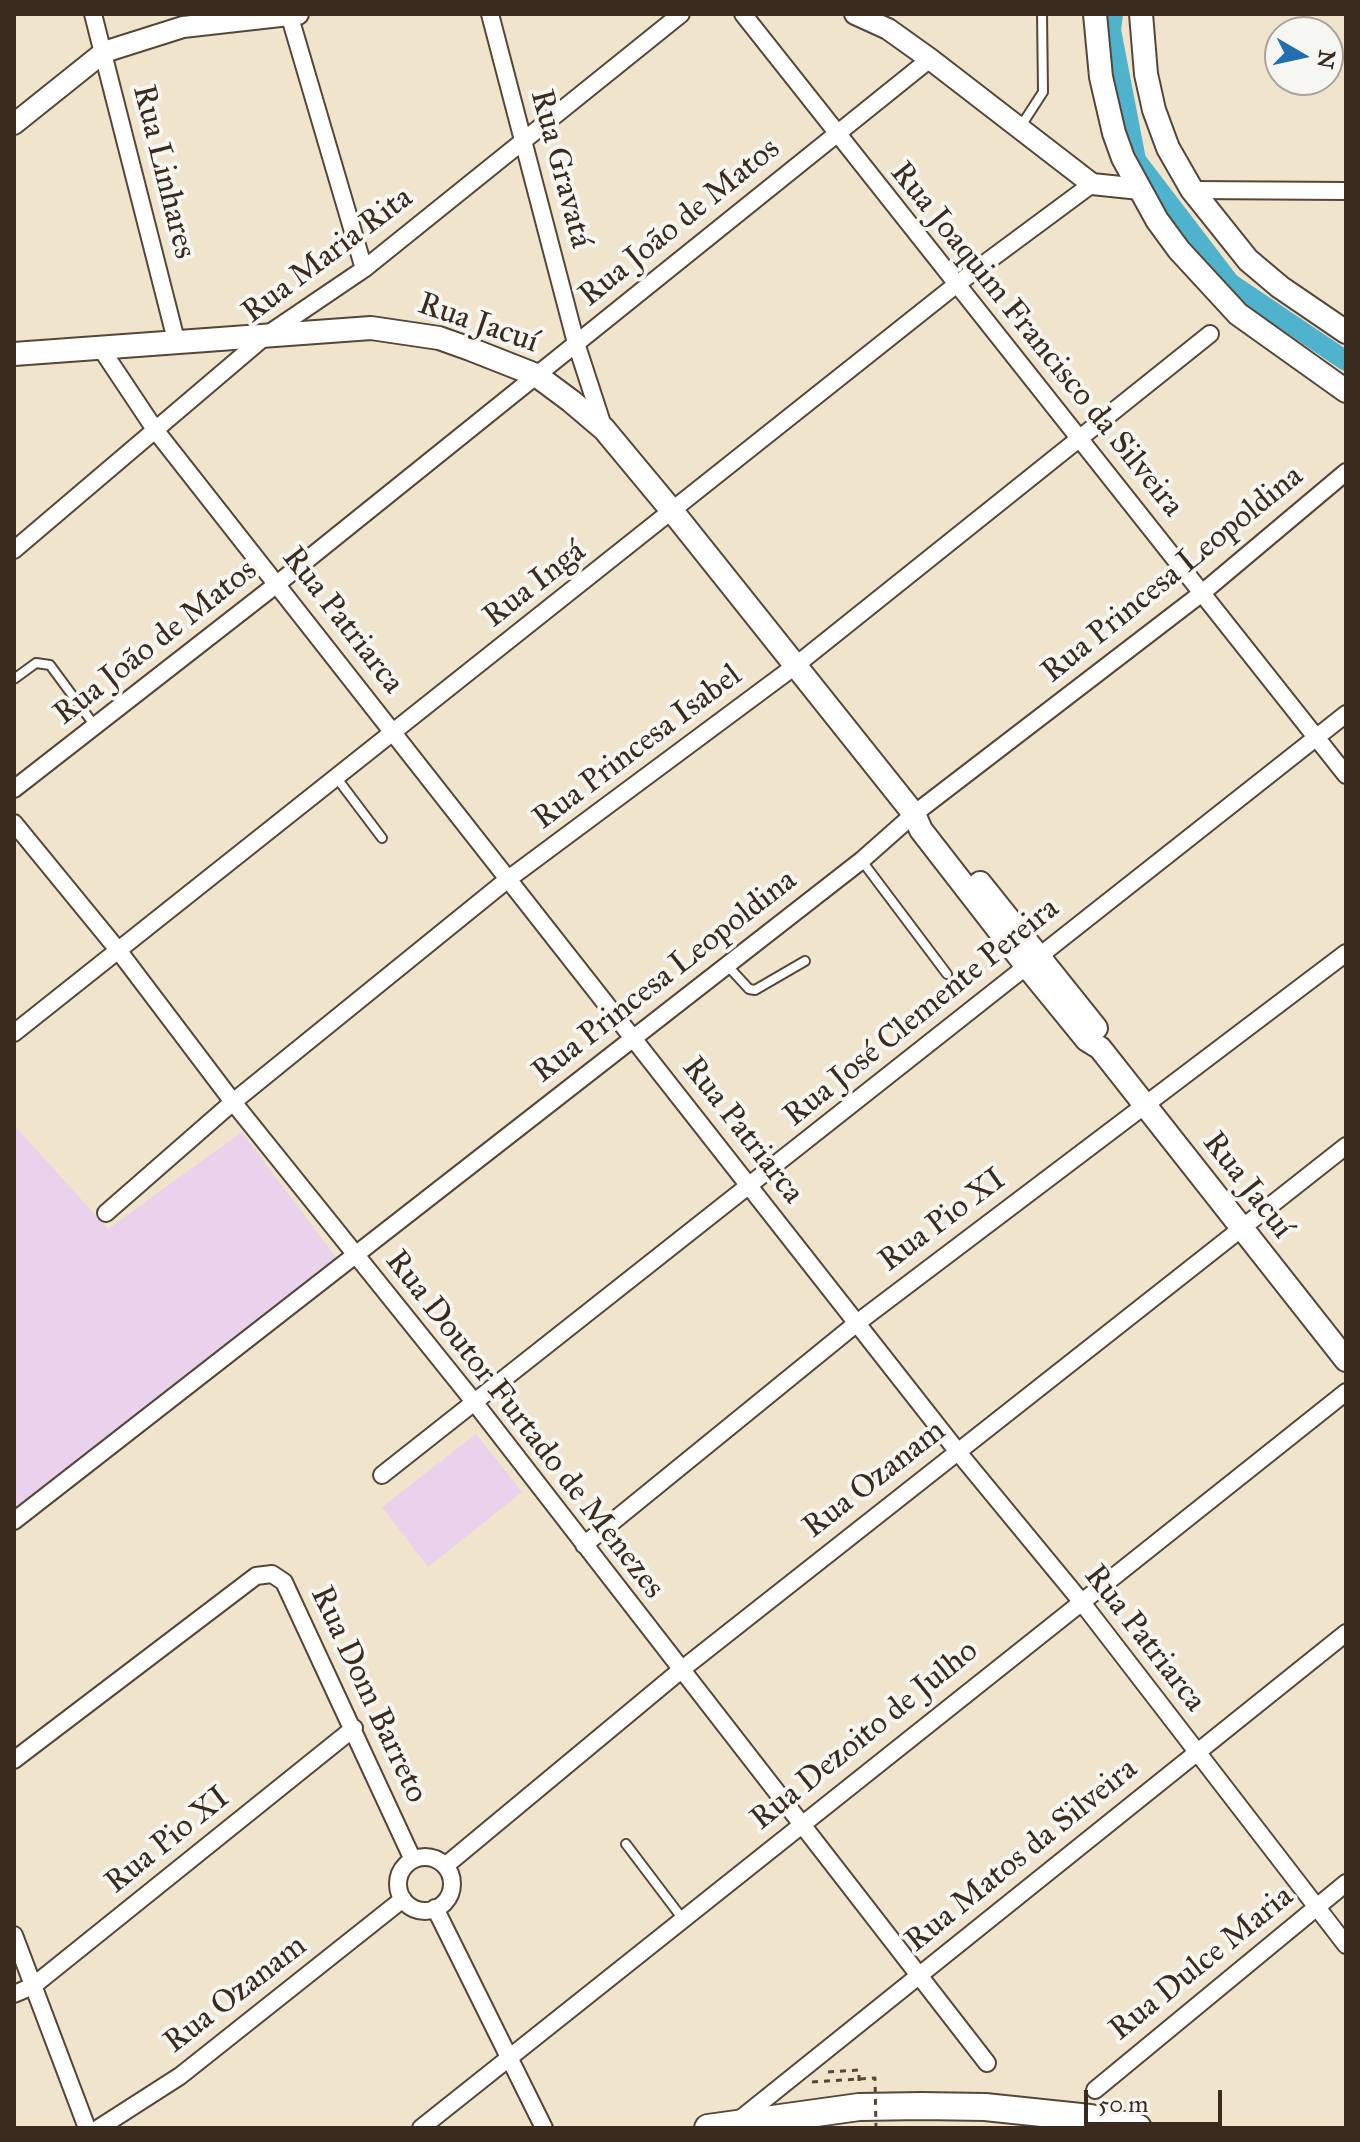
<!DOCTYPE html>
<meta charset="utf-8">
<style>
body{margin:0}
#map{position:relative;width:1360px;height:2142px;overflow:hidden;background:#f1e4cd;font-family:"IM FELL Great Primer",serif}
canvas{display:block}
.frame{position:absolute;inset:0;border:16px solid #3b2a1e;pointer-events:none}
.north{position:absolute;left:1264px;top:16px;width:80px;height:80px;box-sizing:border-box;background:#f6f6f2;border:2px solid #aba49d;border-radius:50%;rotate:99deg;font-size:22px;font-weight:700;line-height:32px;text-align:center;color:#3b2a1e}
.north::after{content:'';display:block;margin:auto;width:28px;height:36px;background:#1f6fb2;clip-path:polygon(50% 0,100% 100%,50% 72%,0 100%)}
.scale{position:absolute;left:1084px;top:2090px;width:138px;height:36px;box-sizing:border-box;border:4px solid #3b2a1e;border-top:0;padding-left:10px;font-size:24px;line-height:28px;white-space:nowrap;color:#3b2a1e;-webkit-text-stroke:6px #f6f6f2;paint-order:stroke}
</style>
<div id="map">
<canvas width="1360" height="2142"></canvas>
<div class="frame"></div>
<div class="north">N</div>
<div class="scale">50 m</div>
</div>
<script>
const context = document.querySelector('canvas').getContext('2d');
context.lineJoin = 'round';
function fillPath(path, color) { context.fillStyle = color; context.fill(path, 'evenodd'); }
const shape = rows => new Path2D(rows.map(r => 'M' + r).join(''));
function trace(path, color, width, dash) { context.strokeStyle = color; context.lineWidth = width; context.lineCap = dash ? 'butt' : 'round'; context.setLineDash(dash || []); context.stroke(path); }
function label(font, color, halo, rows, align = 'center') {
  context.font = font + ' "IM FELL Great Primer",serif'; context.lineWidth = 8; context.setLineDash([]); context.textBaseline = 'middle'; context.strokeStyle = halo; context.fillStyle = color; for (const [text, x, y, turn = 0] of rows) {
    context.save(); context.translate(x, y); context.rotate((+turn || 0) * Math.PI / 180); context.textAlign = isNaN(turn) ? turn : align; if (halo) context.strokeText(text, 0, 0); context.fillText(text, 0, 0); context.restore();
  }
}
fillPath(shape([
 [14,1125,108,1229,242,1132,340,1263,182,1387,14,1508],
 [476,1434,522,1492,428,1567,382,1507]
]), '#ead1ec');
trace(shape([
 [1113,14,1111,30,1136,160,1230,283,1346,361]
]), '#4fb3ce', 20);
const service = shape([
 [1019,129,1043,92,1042,14],
 [14,679,36,663,50,665,95,726],
 [336,777,382,838],
 [862,861,947,974],
 [726,964,749,989,755,990,805,961],
 [626,1844,682,1918]
]);
const minor = shape([
 [93,14,177,344],
 [289,14,364,269],
 [490,14,576,343,604,429],
 [743,14,1346,775],
 [1192,190,1346,191],
 [100,347,156,431,958,1452,1080,1600,1346,1945],
 [14,550,268,334,364,269,681,14],
 [14,789,277,584,930,59],
 [14,823,118,950,233,1102,475,1403,987,2063],
 [14,1033,957,284,1092,184],
 [106,1213,233,1102,507,880,795,666,1210,334],
 [382,1475,1346,714],
 [14,1521,862,860,914,814,1202,593,1346,472],
 [584,1545,857,1323,1346,953],
 [14,1760,256,1576,272,1574,284,1582,413,1860],
 '398 1884a27 27 0 1 1 54 0a27 27 0 1 1-54 0Z',
 [445,1866,681,1670,1346,1146],
 [435,1908,544,2128],
 [14,1935,87,2128],
 [14,1994,33,1986,354,1728],
 [1095,2090,1346,1883],
 [739,2120,1346,1633],
 [99,2128,180,2076,403,1899],
 [421,2128,1346,1392]
]);
const tertiary = shape([
 [855,14,888,29,930,59,1092,184,1140,189],
 [14,124,104,52,183,27,298,14]
]);
const secondary = shape([
 [1095,14,1101,77,1114,133,1123,158,1157,220,1179,250,1238,314,1346,391],
 [1141,14,1146,74,1154,110,1168,148,1192,190,1248,260,1280,287,1346,332],
 [14,354,371,328,439,338,470,349,536,375,571,401,604,429,673,512,914,814,921,830,1025,964,1087,1040,1100,1048,1346,1360],
 [980,883,1096,1028]
]);
const trunk = shape([
 [708,2128,859,2107,922,2106,985,2107,1090,2118,1138,2128]
]);
trace(service, '#564638', 12);
trace(minor, '#564638', 20);
trace(tertiary, '#564638', 24);
trace(secondary, '#564638', 26);
trace(trunk, '#564638', 30);
trace(shape([
 [828,2072,859,2070,859,2083]
]), '#564638', 3, [6, 6]);
trace(service, '#fff', 8);
trace(minor, '#fff', 16);
trace(tertiary, '#fff', 20);
trace(secondary, '#fff', 22);
trace(trunk, '#fff', 26);
trace(shape([
 [812,2082,875,2078,876,2128]
]), '#564638', 3, [6, 6]);
label('32px', '#3b2a1e', '#f6f6f2', [
 ["Rua Gravatá",560,169,75],
 ["Rua Linhares",163,172,76],
 ["Rua João de Matos",680,223,-39],
 ["Rua Maria Rita",328,256,-37],
 ["Rua Jacuí",478,324,19],
 ["Rua Joaquim Francisco da Silveira",1036,340,51],
 ["Rua Princesa Leopoldina",1173,575,-39],
 ["Rua Ingá",535,585,-38],
 ["Rua Patriarca",342,621,52],
 ["Rua João de Matos",156,643,-38],
 ["Rua Princesa Isabel",638,748,-37],
 ["Rua Princesa Leopoldina",665,977,-38],
 ["Rua José Clemente Pereira",922,1013,-39],
 ["Rua Patriarca",742,1131,52],
 ["Rua Jacuí",1247,1186,52],
 ["Rua Pio XI",943,1221,-37],
 ["Rua Doutor Furtado de Menezes",524,1425,52],
 ["Rua Ozanam",875,1480,-38],
 ["Rua Patriarca",1144,1639,52],
 ["Rua Dom Barreto",368,1695,65],
 ["Rua Dezoito de Julho",865,1736,-39],
 ["Rua Pio XI",168,1841,-39],
 ["Rua Matos da Silveira",1022,1856,-39],
 ["Rua Dulce Maria",1202,1964,-39],
 ["Rua Ozanam",236,1995,-38]
]);
</script>
